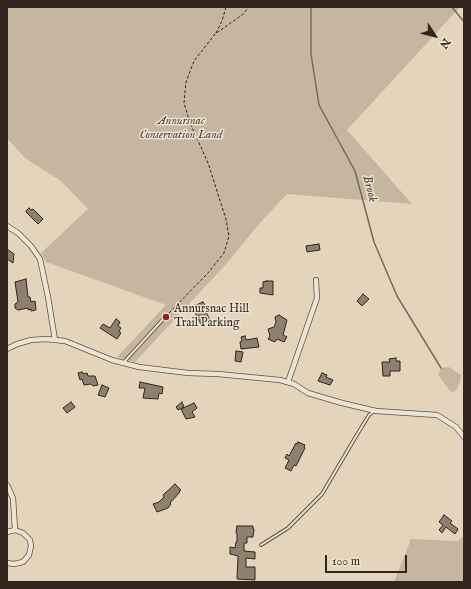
<!DOCTYPE html>
<style>
body{margin:0}
#map{position:relative;width:471px;height:589px;overflow:hidden;background:#e4d4bb;font-family:"IM FELL English",serif}
canvas{display:block}
.frame{position:absolute;inset:0;border:8px solid #31251d;pointer-events:none}
.north{position:absolute;left:415px;top:16px;width:40px;height:40px;-webkit-text-stroke:3px #ede3d3;paint-order:stroke;rotate:126deg;font-size:11px;font-weight:700;line-height:16px;text-align:center;color:#31251d}
.north::after{content:'';display:block;margin:auto;width:14px;height:18px;background:#31251d;clip-path:polygon(50% 0,100% 100%,50% 72%,0 100%)}
.scale{position:absolute;left:325px;top:555px;width:82px;height:18px;box-sizing:border-box;border:2px solid #31251d;border-top:0;padding-left:5px;font-size:12px;line-height:14px;white-space:nowrap;color:#31251d;-webkit-text-stroke:3px #ede3d3;paint-order:stroke}
</style>
<div id="map">
<canvas width="471" height="589"></canvas>
<div class="frame"></div>
<div class="north">N</div>
<div class="scale">100 m</div>
</div>
<script>
const context = document.querySelector('canvas').getContext('2d');
context.lineJoin = 'round';
function fillPath(path, color) { context.fillStyle = color; context.fill(path, 'evenodd'); }
const shape = rows => new Path2D(rows.map(r => 'M' + r).join(''));
function trace(path, color, width, dash) { context.strokeStyle = color; context.lineWidth = width; context.lineCap = dash ? 'butt' : 'round'; context.setLineDash(dash || []); context.stroke(path); }
function label(font, color, halo, rows, align = 'center') {
  context.font = font + ' "IM FELL English",serif'; context.lineWidth = 3; context.setLineDash([]); context.textBaseline = 'middle'; context.strokeStyle = halo; context.fillStyle = color; for (const [text, x, y, turn = 0] of rows) {
    context.save(); context.translate(x, y); context.rotate((+turn || 0) * Math.PI / 180); context.textAlign = isNaN(turn) ? turn : align; if (halo) context.strokeText(text, 0, 0); context.fillText(text, 0, 0); context.restore();
  }
}
fillPath(shape([
 [7,7,460,7,347,130,412,204,287,194,258,225,229,261,135,362,117,357,166,305,46,262,41,253,88,209,61,181,25,158,7,138],
 [449,367,461,375,460,382,456,391,451,392,438,375,441,368],
 [464,536,464,582,394,582,411,539,458,541]
]), '#c6b6a0');
trace(shape([
 [311,7,311,54,319,105,355,171,374,242,397,296,441,368],
 [452,7,464,22]
]), '#786a5b', 1.5);
const building = shape([
 [29,208,31,210,33,209,43,219,38,224,27,213,26,211,29,208],
 [319,244,320,250,307,252,306,246,319,244],
 [7,249,14,254,13,263,7,259,7,249],
 [26,279,28,297,30,297,31,302,35,301,36,310,31,311,31,309,28,310,28,308,18,310,15,308,15,304,18,302,15,282,26,279],
 [266,281,273,281,273,295,260,293,260,288,263,288,263,282,266,281],
 [363,294,369,299,362,306,357,301,363,294],
 [203,302,206,307,204,308,210,320,201,324,192,307,203,302],
 [279,315,287,320,283,335,287,337,284,342,277,339,275,342,268,339,270,336,268,329,274,327,276,322,275,317,279,315],
 [116,319,120,322,118,326,121,328,119,331,121,333,117,339,100,328,103,324,110,328,116,319],
 [245,336,246,340,257,338,259,347,241,349,240,342,242,341,241,337,245,336],
 [236,351,243,352,241,362,235,361,236,351],
 [396,358,396,361,400,361,400,371,390,371,390,376,383,376,382,362,390,362,389,359,396,358],
 [82,372,83,374,87,373,88,376,95,376,98,385,93,386,91,384,84,385,82,379,80,380,78,373,82,372],
 [322,373,327,375,326,377,333,380,330,385,318,381,322,373],
 [140,382,163,387,162,394,159,393,158,399,143,398,145,388,139,388,140,382],
 [102,385,109,388,105,397,98,395,102,385],
 [71,402,75,407,67,413,63,408,71,402],
 [182,402,184,407,178,410,176,407,182,402],
 [194,403,197,408,192,412,195,417,186,419,181,409,194,403],
 [298,442,305,445,304,447,305,448,296,466,294,465,291,471,285,468,289,460,285,458,287,454,289,456,296,443,298,444,298,442],
 [175,484,181,490,179,491,180,492,170,503,171,504,168,508,157,512,153,504,159,502,164,497,163,495,175,484],
 [444,515,452,521,450,523,458,529,455,534,446,527,442,533,439,530,443,525,439,522,444,515],
 [237,526,253,526,253,529,254,529,253,537,247,537,247,543,244,543,244,551,255,552,255,559,246,558,246,567,255,567,255,580,237,579,238,556,230,554,230,547,235,548,236,542,237,542,237,533,236,533,237,526]
]);
fillPath(building, '#8e806f');
trace(building, '#31251d', 1);
const lane = shape([
 [124,362,166,316],
 [261,545,288,528,322,494,355,438,369,415,373,412]
]);
const street = shape([
 [7,226,18,233,31,246,40,259,48,297,55,340],
 [7,349,17,344,31,340,46,339,65,341,112,360,139,367,188,373,218,374,280,380,294,384,308,393,342,403,376,411,437,415,456,427,464,437],
 [288,382,317,298,316,280],
 [7,485,13,498,15,530],
 [7,532,15,530,23,533,30,540,31,546,29,555,23,562,14,564,7,563]
]);
trace(lane, '#5e5144', 4);
trace(street, '#5e5144', 6);
trace(shape([
 [216,33,222,21,226,7],
 [169,313,208,273,224,253,229,236,226,219,208,163,190,123,184,103,186,82,194,61,215,34,242,15,249,7]
]), '#31251d', 1, [3, 2]);
trace(lane, '#ede3d3', 2);
trace(street, '#ede3d3', 4.5);
for (const [x, y, r, color] of [
 [166,317,4,"#8f2418"]
]) { const dot = new Path2D(); dot.arc(x, y, r, 0, 2 * Math.PI); context.fillStyle = color; context.fill(dot); trace(dot, '#ede3d3', 1.5); }
label('italic 12px', '#56493e', '#ede3d3', [
 ["Annursnac",181,122],
 ["Conservation Land",181,136]
]);
label('12px', '#31251d', '#ede3d3', [
 ["Annursnac Hill",174,310],
 ["Trail Parking",174,324]
], 'left');
label('italic 13px', '#54483c', '#ede3d3', [
 ["Brook",369,189,75]
]);
</script>
